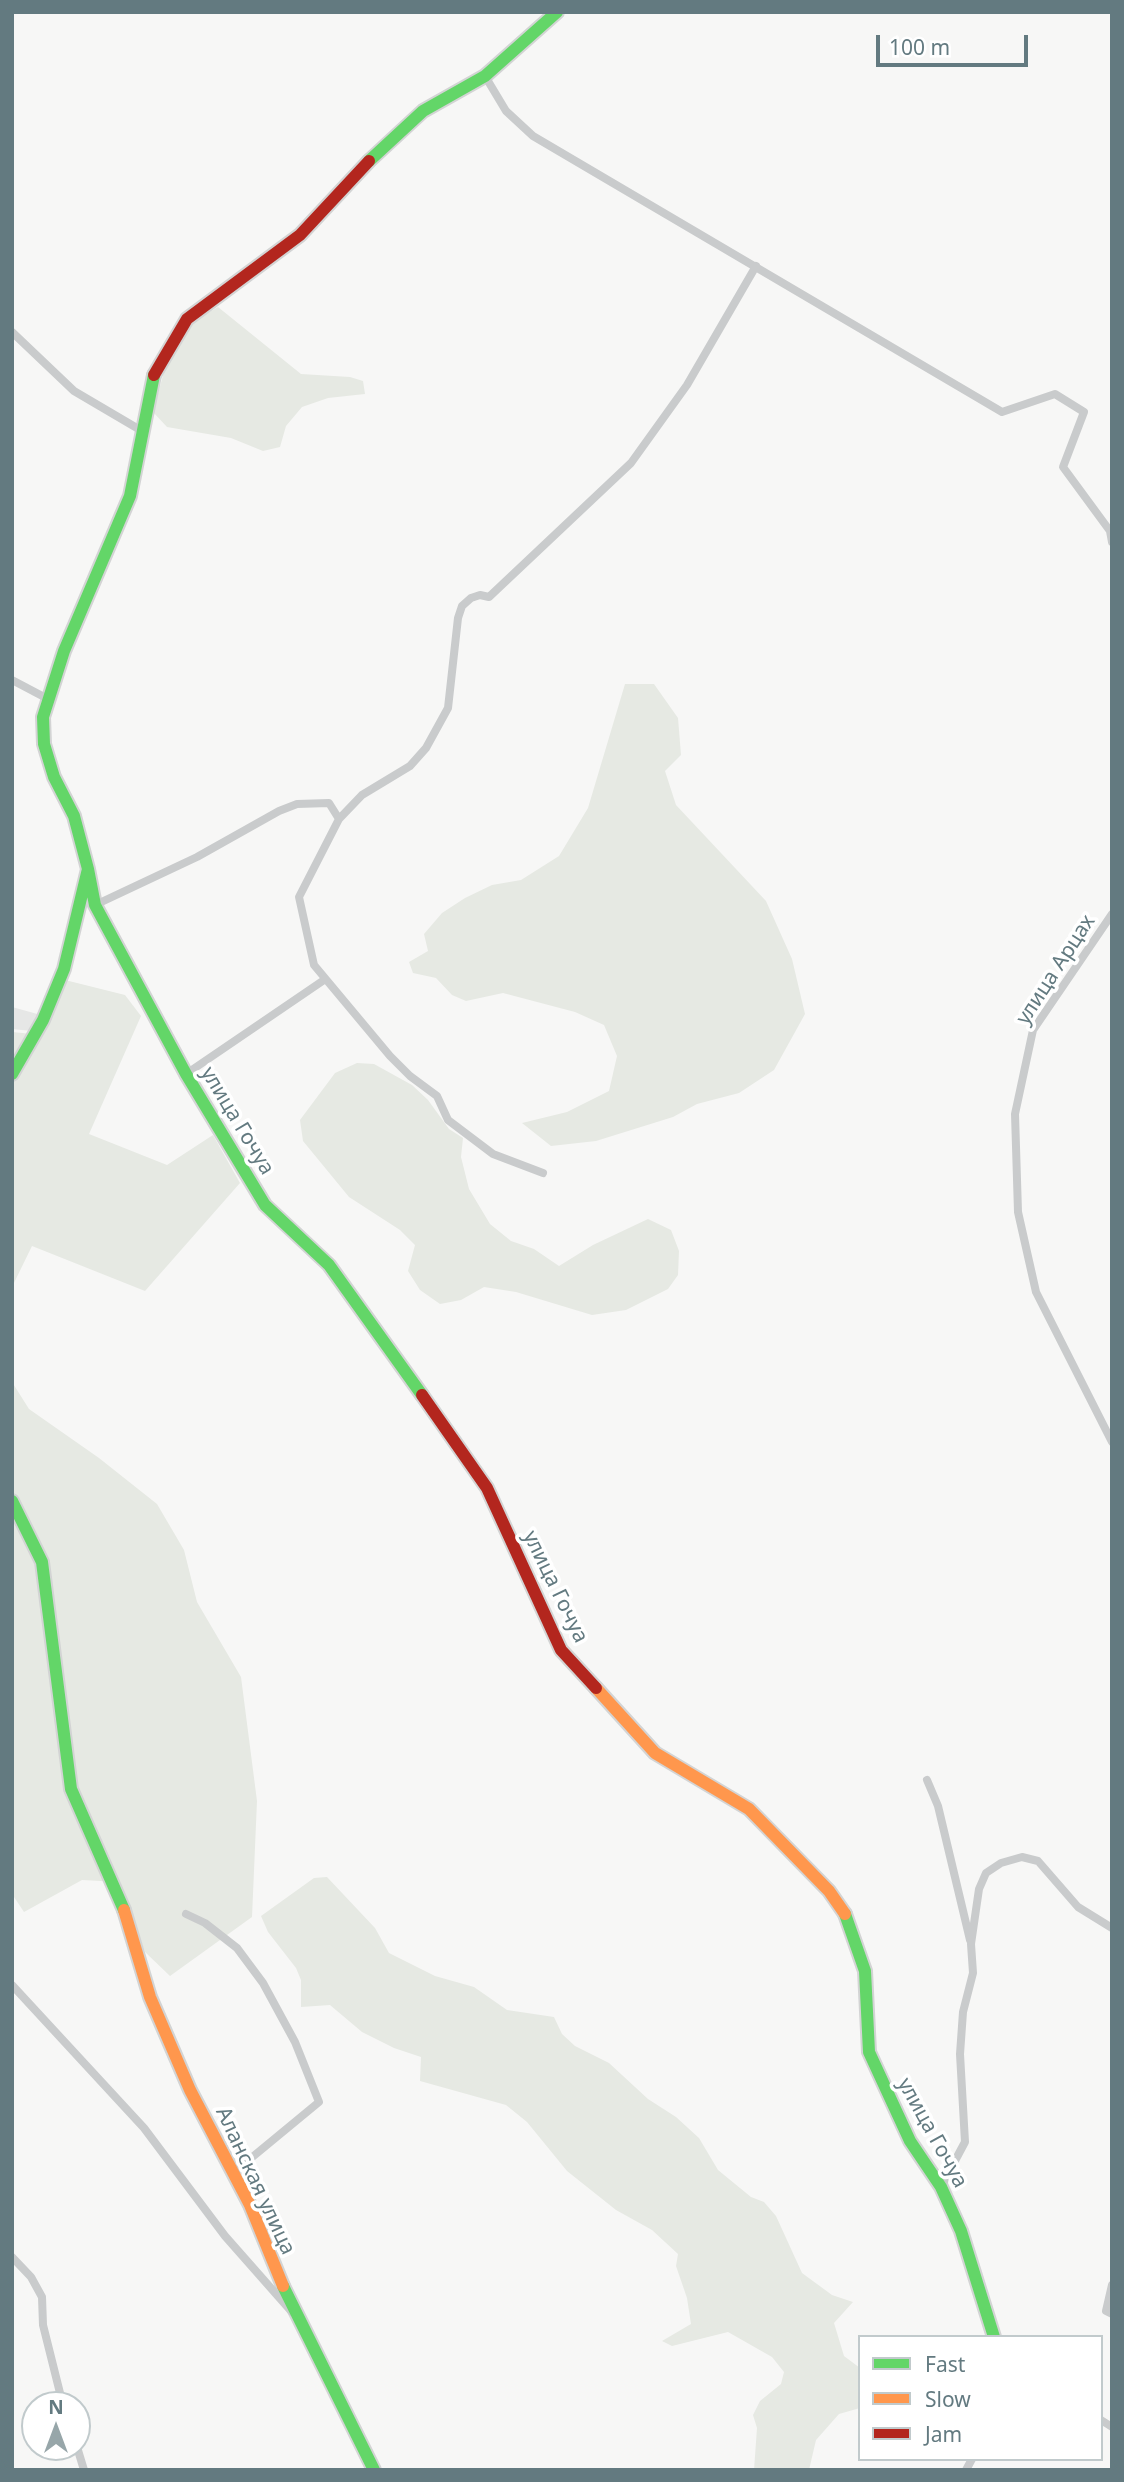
<!DOCTYPE html>
<meta charset="utf-8">
<style>
body{margin:0}
#map{position:relative;width:1124px;height:2482px;overflow:hidden;background:#f7f7f6;font-family:"Noto Sans",sans-serif}
canvas{display:block}
.frame{position:absolute;inset:0;border:14px solid #637a80;pointer-events:none}
.legend{position:absolute;left:858px;top:2335px;width:245px;height:126px;box-sizing:border-box;background:#fff;border:2px solid #c1cacc;margin:0;padding:9px 12px;list-style:none;font-size:21px;color:#637a80}
.legend li{display:flex;align-items:center;gap:14px;height:35px}
.legend b{width:35px;border:2px solid #c1cacc}
.north{position:absolute;left:21px;top:2391px;width:70px;height:70px;box-sizing:border-box;background:#fff;border:2px solid #c1cacc;border-radius:50%;rotate:0deg;font-size:19px;font-weight:700;line-height:28px;text-align:center;color:#637a80}
.north::after{content:'';display:block;margin:auto;width:24px;height:32px;background:#97a6a9;clip-path:polygon(50% 0,100% 100%,50% 72%,0 100%)}
.scale{position:absolute;left:876px;top:35px;width:152px;height:32px;box-sizing:border-box;border:4px solid #637a80;border-top:0;padding-left:9px;font-size:21px;line-height:24px;white-space:nowrap;color:#637a80;-webkit-text-stroke:5px #fff;paint-order:stroke}
</style>
<div id="map">
<canvas width="1124" height="2482"></canvas>
<div class="frame"></div>
<ul class="legend">
<li><b style="height:9px;background:#63d668"></b>Fast</li>
<li><b style="height:9px;background:#ff974d"></b>Slow</li>
<li><b style="height:9px;background:#b3261e"></b>Jam</li>
</ul>
<div class="north">N</div>
<div class="scale">100 m</div>
</div>
<script>
const context = document.querySelector('canvas').getContext('2d');
context.lineJoin = 'round';
function fillPath(path, color) { context.fillStyle = color; context.fill(path, 'evenodd'); }
const shape = rows => new Path2D(rows.map(r => 'M' + r).join(''));
function trace(path, color, width, dash) { context.strokeStyle = color; context.lineWidth = width; context.lineCap = dash ? 'butt' : 'round'; context.setLineDash(dash || []); context.stroke(path); }
function label(font, color, halo, rows, align = 'center') {
  context.font = font + ' "Noto Sans",sans-serif'; context.lineWidth = 7; context.setLineDash([]); context.textBaseline = 'middle'; context.strokeStyle = halo; context.fillStyle = color; for (const [text, x, y, turn = 0] of rows) {
    context.save(); context.translate(x, y); context.rotate((+turn || 0) * Math.PI / 180); context.textAlign = isNaN(turn) ? turn : align; if (halo) context.strokeText(text, 0, 0); context.fillText(text, 0, 0); context.restore();
  }
}
fillPath(shape([
 [12,1007,41,1015,32,1031,12,1029]
]), '#e6e7e6');
fillPath(shape([
 [218,307,301,374,350,377,363,381,365,394,328,398,302,407,286,426,280,447,263,451,231,438,167,427,153,412,165,368,182,335,196,320],
 [625,684,654,684,678,718,681,755,665,771,676,805,766,901,792,959,805,1014,774,1070,739,1093,697,1104,673,1117,596,1141,551,1146,522,1123,567,1112,609,1091,617,1056,604,1025,575,1012,503,993,466,1001,452,995,436,978,413,973,409,962,428,951,424,934,442,913,465,898,492,885,521,880,559,856,588,808],
 [65,980,125,995,141,1016,89,1134,167,1165,213,1135,240,1183,145,1291,32,1246,12,1287,12,1032,43,1035],
 [357,1063,374,1064,412,1085,428,1100,449,1129,463,1138,461,1157,469,1189,490,1224,511,1241,534,1249,559,1266,593,1245,648,1219,671,1230,679,1251,678,1275,668,1289,626,1310,592,1315,516,1292,484,1287,461,1300,440,1304,420,1290,408,1271,415,1245,400,1230,349,1197,303,1141,300,1120,335,1073],
 [12,1382,29,1409,99,1458,157,1504,184,1550,197,1602,241,1677,257,1801,252,1917,170,1976,145,1952,119,1882,82,1880,24,1912,12,1894],
 [327,1877,375,1928,389,1953,435,1976,474,1987,507,2010,554,2017,562,2034,575,2046,609,2063,648,2099,676,2117,699,2138,718,2170,751,2197,764,2202,776,2216,802,2273,832,2295,853,2302,834,2323,844,2356,860,2368,860,2408,839,2414,816,2440,809,2470,754,2470,757,2428,753,2415,760,2401,781,2384,784,2372,772,2357,728,2332,672,2346,662,2341,691,2324,687,2298,676,2266,678,2254,652,2230,616,2210,567,2171,527,2122,506,2105,420,2081,421,2057,394,2048,362,2032,330,2005,301,2007,301,1980,296,1968,268,1932,261,1916,314,1878]
]), '#e6e9e3');
const fast = shape([
 [369,161,423,111,485,76,557,12],
 [88,869,95,905,186,1074,265,1205,329,1265,422,1395],
 [12,1074,43,1020,64,969,88,869,74,816,54,777,44,744,43,717,64,651,130,496,154,375],
 [12,1501,42,1562,71,1789,124,1910],
 [845,1914,865,1971,869,2052,910,2141,941,2187,961,2231,994,2337],
 [283,2286,374,2470]
]);
const slow = shape([
 [596,1688,655,1753,749,1809,829,1891,845,1914],
 [124,1910,150,1997,190,2090,250,2205,283,2286]
]);
const jam = shape([
 [154,375,187,319,300,235,369,161],
 [422,1395,487,1488,561,1650,596,1688]
]);
trace(fast, '#d3d4d4', 16);
trace(slow, '#d3d4d4', 16);
trace(jam, '#d3d4d4', 16);
trace(shape([
 [485,76,506,111,533,136,1002,412,1055,394,1084,412,1063,467,1110,531,1112,542],
 [12,332,74,391,142,431],
 [12,680,48,699],
 [339,819,362,795,410,766,426,748,448,708,458,618,462,606,471,598,480,595,489,597,631,463,687,385,756,266],
 [95,905,197,857,279,811,297,804,329,803,339,819,299,897,314,965,390,1056,410,1076,437,1096,448,1120,493,1154,543,1173],
 [1112,914,1033,1030,1015,1114,1018,1212,1036,1292,1112,1442],
 [186,1074,324,980],
 [927,1780,938,1806,970,1940],
 [186,1914,205,1923,237,1948,263,1983,295,2042,319,2102,233,2173],
 [12,1985,144,2128,225,2236,292,2312],
 [941,2187,965,2142,960,2054,963,2012,973,1973,971,1944,979,1889,986,1873,1001,1863,1022,1857,1038,1861,1078,1907,1112,1928],
 [12,2257,31,2277,42,2297,43,2325,63,2405],
 [1112,2285,1106,2311,1112,2314],
 [1101,2420,1112,2427],
 [77,2447,84,2470],
 [966,2470,972,2459]
]), '#c9cbcc', 8);
trace(fast, '#63d668', 12);
trace(slow, '#ff974d', 12);
trace(jam, '#b3261e', 12);
label('21px', '#637a80', '#fff', [
 ["улица Арцах",1056,970,-57],
 ["улица Гочуа",237,1121,59],
 ["улица Гочуа",555,1587,64],
 ["улица Гочуа",932,2133,61],
 ["Аланская улица",255,2181,65]
]);
</script>
